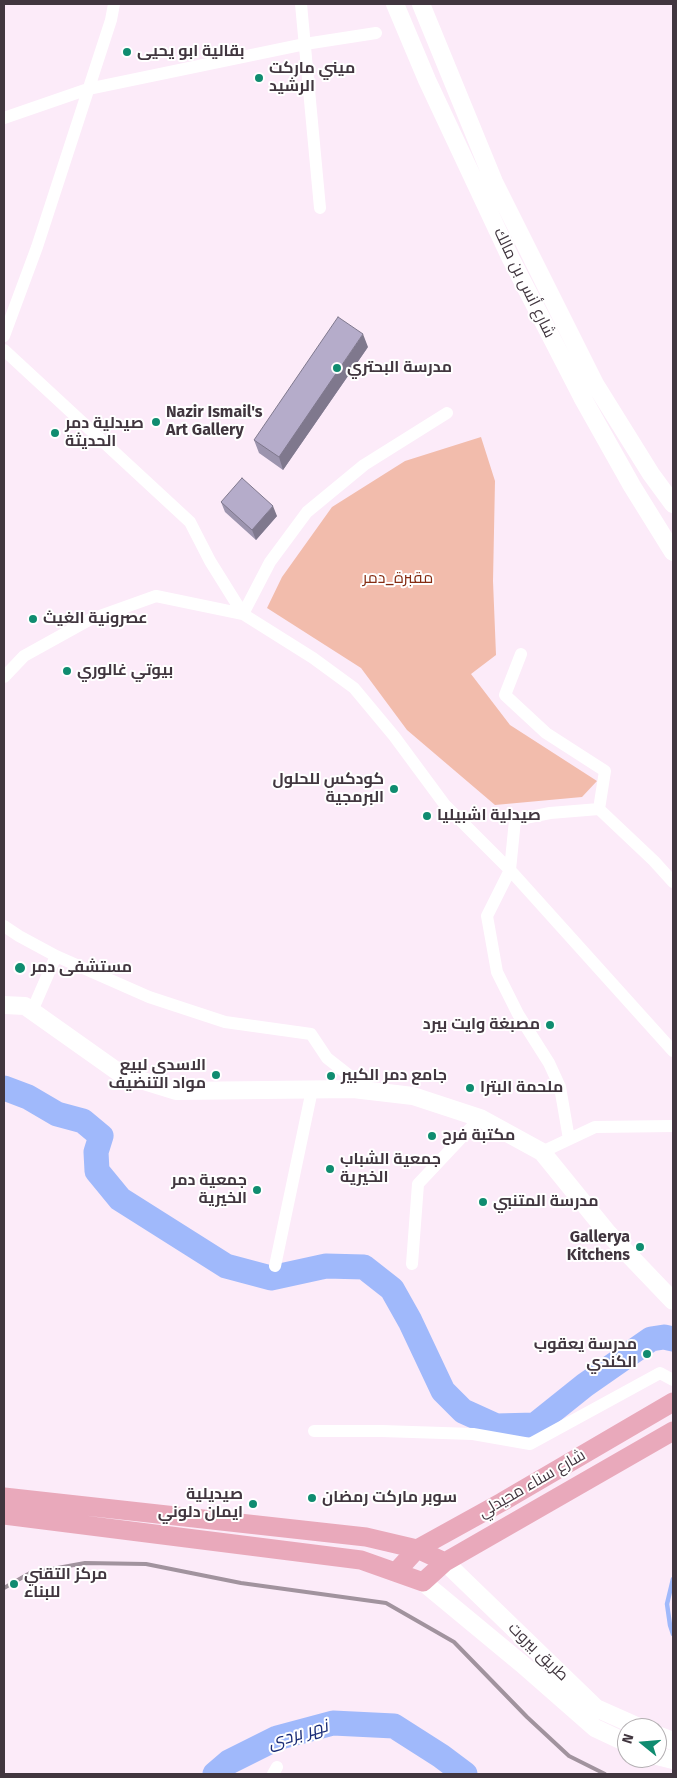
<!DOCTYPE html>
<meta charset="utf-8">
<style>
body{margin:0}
#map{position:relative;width:677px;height:1778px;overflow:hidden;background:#fcebf9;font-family:"Fira Sans",sans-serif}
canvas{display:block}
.frame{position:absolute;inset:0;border:5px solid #41363f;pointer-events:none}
.north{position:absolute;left:617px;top:1718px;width:50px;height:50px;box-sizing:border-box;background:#fff;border:1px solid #b3afb2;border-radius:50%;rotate:287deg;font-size:14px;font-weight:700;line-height:20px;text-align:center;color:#41363f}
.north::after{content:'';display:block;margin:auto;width:18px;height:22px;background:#0f8c70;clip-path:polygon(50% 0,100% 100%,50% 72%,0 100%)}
</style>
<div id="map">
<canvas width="677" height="1778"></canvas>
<div class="frame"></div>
<div class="north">N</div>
</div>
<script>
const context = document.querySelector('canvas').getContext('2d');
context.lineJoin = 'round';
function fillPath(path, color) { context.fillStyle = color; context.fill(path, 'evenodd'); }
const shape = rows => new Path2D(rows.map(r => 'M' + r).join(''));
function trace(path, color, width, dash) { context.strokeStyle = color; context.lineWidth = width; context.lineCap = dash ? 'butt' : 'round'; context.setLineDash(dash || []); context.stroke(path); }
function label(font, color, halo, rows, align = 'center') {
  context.font = font + ' "Fira Sans",Cairo,sans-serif'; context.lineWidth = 4; context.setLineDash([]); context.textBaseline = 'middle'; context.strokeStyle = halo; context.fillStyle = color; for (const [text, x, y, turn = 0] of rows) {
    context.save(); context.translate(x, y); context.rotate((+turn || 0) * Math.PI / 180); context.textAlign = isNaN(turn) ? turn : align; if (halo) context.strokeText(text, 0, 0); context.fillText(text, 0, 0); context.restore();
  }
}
fillPath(shape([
 [481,437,495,481,493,581,496,655,471,674,510,725,597,781,582,797,495,805,407,730,361,668,267,608,282,577,332,507,405,461]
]), '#f2bcac');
trace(shape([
 [673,1579,667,1604,670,1625,673,1634]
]), '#a0b9fb', 4.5);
trace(shape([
 [4,1088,28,1097,57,1114,83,1121,101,1136,96,1152,97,1171,120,1199,226,1266,271,1278,326,1266,364,1267,392,1289,410,1321,443,1391,463,1411,496,1426,535,1425,585,1385,651,1339,664,1337,673,1339],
 [215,1774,229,1762,277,1738,333,1723,394,1726,441,1756,465,1774]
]), '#a0b9fb', 25);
trace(shape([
 [301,4,320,208],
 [4,118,88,89,305,44,376,33],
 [4,336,37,247,111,20,114,4],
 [4,350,190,522,210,561,243,614,313,658,354,688,394,736,445,805,510,870,673,1051],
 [521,654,505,695,546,733,605,771,599,809,550,813,515,820,510,870,487,916,497,972,518,1014,549,1063,560,1087,569,1139],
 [4,677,24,656,89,620,156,596,243,614,270,562,307,512,364,465,447,413],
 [599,809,654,861,673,882],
 [4,926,19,936,56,956,149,997,225,1022,311,1034,327,1058,369,1091],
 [32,1011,56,956],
 [542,1152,595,1127,673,1126],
 [412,1264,418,1184,480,1118],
 [275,1266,312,1090],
 [314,1431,382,1431,473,1434,530,1444,660,1373,673,1380],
 [273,1774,277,1767]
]), '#fff', 12);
trace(shape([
 [395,4,427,80,511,259,582,397,632,486,673,552],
 [421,4,494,182,595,384,651,474,673,504],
 [4,1005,25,1006,121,1074,176,1091,353,1089,413,1096,480,1118,542,1152,607,1232,673,1301],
 [445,1562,596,1708,641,1728],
 [423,1582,522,1664,595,1728,627,1743],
 [657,1735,673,1741],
 [657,1756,673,1760]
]), '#fff', 18);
trace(shape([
 [4,1497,366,1537,417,1549,445,1562],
 [4,1515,361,1560,423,1582,445,1562,673,1431],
 [396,1572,417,1549,502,1502,673,1402]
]), '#e9a9bb', 19);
trace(shape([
 [4,1588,30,1573,85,1563,146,1564,241,1583,386,1603,454,1642,527,1717,569,1756,605,1774]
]), '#a1939e', 4);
fillPath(shape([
 [368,347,283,470,259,453,254,440],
 [221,502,277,516,256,540,225,512]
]), '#9c94ae');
fillPath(shape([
 [363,334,368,347,283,470,279,457],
 [273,506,277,516,256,540,252,530]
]), '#7f788d');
const building = shape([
 [338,317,363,334,279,457,254,440,338,317],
 [242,478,273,506,252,530,221,502,242,478]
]);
fillPath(building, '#b5acca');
trace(building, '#7f788d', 1);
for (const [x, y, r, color] of [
 [127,52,5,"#0f8c70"],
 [259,78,5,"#0f8c70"],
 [337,368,5,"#0f8c70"],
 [156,422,5,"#0f8c70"],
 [55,433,5,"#0f8c70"],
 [33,619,5,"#0f8c70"],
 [67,671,5,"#0f8c70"],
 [394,789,5,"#0f8c70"],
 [427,816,5,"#0f8c70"],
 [20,968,6,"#0f8c70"],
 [550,1025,5,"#0f8c70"],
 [216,1075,5,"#0f8c70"],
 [331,1076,5,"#0f8c70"],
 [470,1088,5,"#0f8c70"],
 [432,1136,5,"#0f8c70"],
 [330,1169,5,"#0f8c70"],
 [257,1190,5,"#0f8c70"],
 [483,1202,5,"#0f8c70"],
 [640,1247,5,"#0f8c70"],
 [647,1354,5,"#0f8c70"],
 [312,1498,5,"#0f8c70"],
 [253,1504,5,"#0f8c70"],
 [14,1584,5,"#0f8c70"]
]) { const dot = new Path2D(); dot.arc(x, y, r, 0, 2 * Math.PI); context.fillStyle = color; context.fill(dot); trace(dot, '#fff', 2); }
label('bold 16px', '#41363f', '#fff', [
 ["بقالية ابو يحيى",137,52],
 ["ميني ماركت",269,69],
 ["الرشيد",269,87],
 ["مدرسة البحتري",347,368],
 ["Nazir Ismail's",166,413],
 ["Art Gallery",166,431],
 ["صيدلية دمر",65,424],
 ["الحديثة",65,442],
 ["عصرونية الغيث",43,619],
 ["بيوتي غالوري",77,671],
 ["كودكس للحلول",384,780,"right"],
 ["البرمجية",384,798,"right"],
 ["صيدلية اشبيليا",437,816],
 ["مستشفى دمر",31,968],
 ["مصبغة وايت بيرد",540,1025,"right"],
 ["الاسدي لبيع",206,1066,"right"],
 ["مواد التنضيف",206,1084,"right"],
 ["جامع دمر الكبير",341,1076],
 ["ملحمة البترا",480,1088],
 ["مكتبة فرح",442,1136],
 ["جمعية الشباب",340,1160],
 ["الخيرية",340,1178],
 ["جمعية دمر",247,1181,"right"],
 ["الخيرية",247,1199,"right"],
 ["مدرسة المتنبي",493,1202],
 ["Gallerya",630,1238,"right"],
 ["Kitchens",630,1256,"right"],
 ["مدرسة يعقوب",637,1345,"right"],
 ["الكندي",637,1363,"right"],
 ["صيديلية",243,1495,"right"],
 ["ايمان دلوني",243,1513,"right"],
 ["سوبر ماركت رمضان",322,1498],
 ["مركز التقني",24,1575],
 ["للبناء",24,1593]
], 'left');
label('16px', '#41363f', '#fff', [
 ["شارع أنس بن مالك",524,283,64],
 ["شارع سناء محيدلي",532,1484,-30],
 ["طريق بيروت",538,1652,44]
]);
label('16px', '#852c12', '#fff', [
 ["مقبرة_دمر",398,579]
]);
label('italic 18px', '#1b2d77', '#fff', [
 ["نهر بردى",298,1735,-17]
]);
</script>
